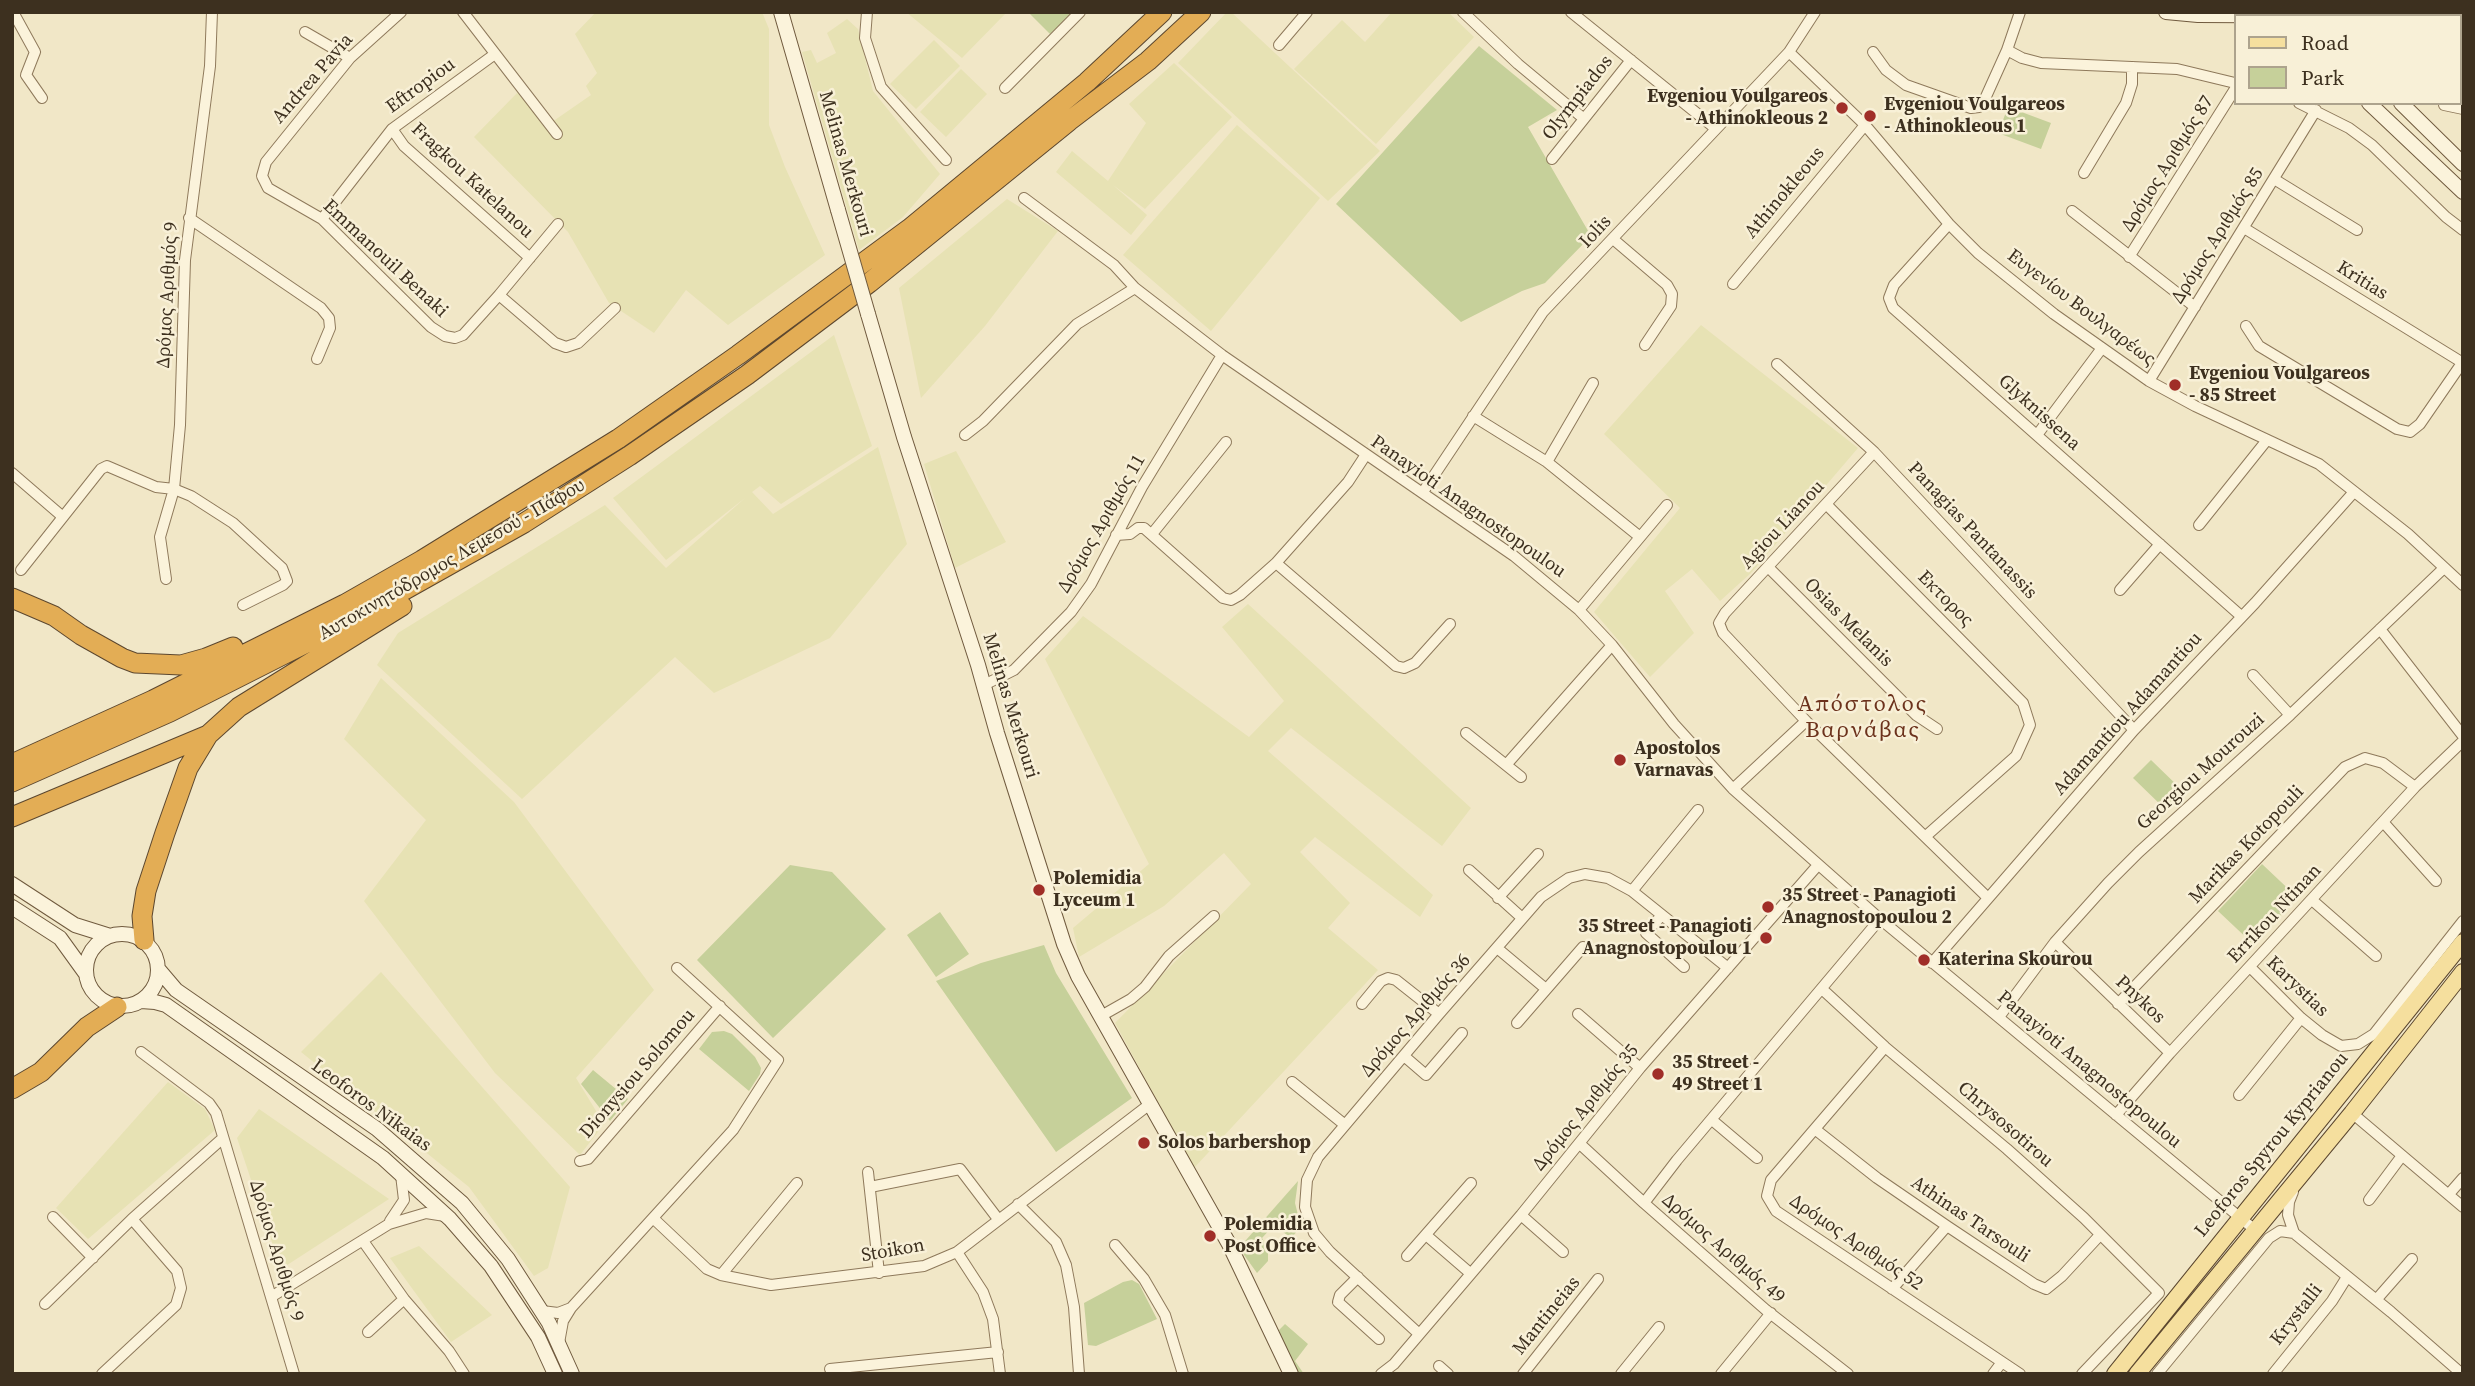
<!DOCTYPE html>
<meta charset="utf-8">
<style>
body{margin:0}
#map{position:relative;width:2475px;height:1386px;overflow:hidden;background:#f1e7c7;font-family:"Source Serif 4",serif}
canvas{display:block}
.frame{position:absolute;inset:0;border:14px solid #3d301f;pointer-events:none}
.legend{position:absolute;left:2234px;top:14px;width:228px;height:91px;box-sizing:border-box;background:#f8f0d7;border:2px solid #ada38d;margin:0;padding:9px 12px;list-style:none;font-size:21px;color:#3d301f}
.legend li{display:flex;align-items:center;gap:14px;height:35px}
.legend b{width:35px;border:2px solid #ada38d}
</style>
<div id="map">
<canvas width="2475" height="1386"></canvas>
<div class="frame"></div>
<ul class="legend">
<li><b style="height:9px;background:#f5df9e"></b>Road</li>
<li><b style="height:19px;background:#c6d09a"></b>Park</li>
</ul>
</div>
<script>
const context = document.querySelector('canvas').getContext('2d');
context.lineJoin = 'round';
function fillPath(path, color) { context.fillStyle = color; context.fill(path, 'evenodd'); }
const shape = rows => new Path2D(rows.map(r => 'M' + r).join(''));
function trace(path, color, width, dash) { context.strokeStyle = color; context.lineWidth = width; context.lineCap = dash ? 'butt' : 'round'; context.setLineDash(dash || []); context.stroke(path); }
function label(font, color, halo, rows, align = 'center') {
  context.font = font + ' "Source Serif 4",serif'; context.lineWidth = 5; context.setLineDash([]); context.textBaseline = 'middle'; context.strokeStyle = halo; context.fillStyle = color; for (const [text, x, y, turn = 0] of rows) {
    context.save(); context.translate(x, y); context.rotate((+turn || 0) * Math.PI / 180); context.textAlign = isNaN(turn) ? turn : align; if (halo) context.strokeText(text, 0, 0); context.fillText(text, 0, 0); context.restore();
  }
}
fillPath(shape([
 [596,12,762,12,769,29,769,125,785,167,825,255,728,325,686,290,654,333,609,303,568,232,474,137,518,92,552,122,591,95,586,86,597,73,575,34],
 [906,12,1007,12,962,58],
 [1227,12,1231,12,1380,151,1328,201,1178,63],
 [1392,12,1448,12,1474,37,1376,144,1294,69,1342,20,1365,42],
 [847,19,858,29,873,91,940,174,903,217,859,250,802,52,811,50,817,63,836,53,827,33],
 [934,40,960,66,916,109,890,84],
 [1174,63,1232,117,1145,209,1113,185,1147,215,1131,235,1056,172,1072,151,1108,181,1146,123,1129,104],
 [961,69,987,94,946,137,920,112],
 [1237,125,1320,198,1211,331,1123,255],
 [1007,199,1058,231,985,326,921,398,899,288],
 [1701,325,1858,448,1751,573,1720,601,1692,569,1665,591,1694,633,1650,677,1594,612,1680,508,1604,434],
 [834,335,872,446,781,504,760,486,752,492,773,514,878,447,907,544,830,638,714,693,675,657,522,799,377,665,398,633,605,505,666,568,745,498,666,560,613,498],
 [956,451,1006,542,955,568,924,464],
 [1248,604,1471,808,1442,846,1291,728,1268,751,1433,895,1420,917,1315,837,1300,852,1350,903,1328,928,1378,970,1194,1168,1115,1023,1251,884,1224,853,1164,906,1079,957,1073,928,1149,864,1045,659,1083,616,1249,737,1284,701,1222,627],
 [381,678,514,802,654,990,576,1078,604,1124,580,1155,495,1073,364,901,426,820,344,739],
 [381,972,570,1187,548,1268,534,1276,469,1187,301,1052],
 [168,1082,205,1109,215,1130,88,1239,56,1208],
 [259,1109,389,1199,281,1269,237,1138],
 [419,1246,492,1315,451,1342,390,1258]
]), '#e7e2b4');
fillPath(shape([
 [1028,12,1075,12,1050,34],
 [1479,46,1557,110,1528,127,1591,236,1545,283,1522,291,1461,322,1336,204],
 [2008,107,2051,123,2041,149,1998,133],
 [2151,760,2183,791,2165,809,2133,778],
 [2262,864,2298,898,2253,944,2218,911],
 [790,865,832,872,886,929,773,1038,697,960],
 [940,912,969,954,936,977,907,935],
 [1044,945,1056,973,1132,1098,1056,1152,936,981,981,963],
 [724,1031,732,1034,755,1057,761,1068,760,1074,749,1091,699,1049,712,1032],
 [593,1070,628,1099,610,1121,581,1084],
 [1298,1181,1295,1203,1301,1227,1291,1238,1274,1225,1262,1238,1268,1249,1268,1261,1257,1273,1239,1248],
 [1132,1280,1139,1284,1157,1319,1096,1346,1088,1345,1084,1303,1123,1282],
 [1285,1324,1308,1344,1295,1361,1304,1374,1297,1374,1283,1346,1279,1330]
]), '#c6d09a');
const street = shape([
 [13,12,35,52,26,75,42,98],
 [401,12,350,58,266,162,262,176,268,188,322,219,431,327,445,336,455,338,463,335,499,295,558,224],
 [463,12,557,134],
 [867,12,865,38,881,87,946,160],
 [1463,12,1518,64,1583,118],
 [1571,12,1715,128],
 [305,32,350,58],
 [1279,45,1307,12],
 [2007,50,2022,58,2041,63,2177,69,2235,83],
 [1789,52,1865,125,1949,224,1978,253,2054,314,2149,381,2195,406,2319,464,2408,534,2463,585],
 [1873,52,1886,70,1906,85,1971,108,1979,107,1984,101,2007,50,2020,12],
 [1005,88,1080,12],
 [2299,103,2349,128,2372,145,2446,217,2463,230],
 [2444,105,2463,109],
 [392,129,404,146,530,258],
 [1552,159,1631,60],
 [2084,173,2126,103,2132,84,2132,67],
 [2274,179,2357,230],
 [1024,198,1114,265,1135,288,1222,355,1514,556,1579,610,1612,645,1674,724,1733,789,1880,919,2255,1230],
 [2072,211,2195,307],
 [189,218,321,308,329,318,330,328,317,359],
 [322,219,392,129,495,54],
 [1949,224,1894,285,1889,298,1893,308,2241,616],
 [2244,228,2463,363],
 [1613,239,1667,285,1672,294,1671,306,1645,345],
 [2129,257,2235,89],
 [1733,284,1865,125],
 [499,295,555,343,566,347,578,343,615,308],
 [2246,326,2259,346,2397,429,2410,432,2420,424,2462,363],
 [1777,364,1874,452,2134,730],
 [2149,381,2316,110],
 [1473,416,1547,462,1640,537],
 [965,435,983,421,1077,324,1135,288],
 [2037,435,2102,348],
 [1874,452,1725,613,1719,623,1723,633,1806,721,1987,897],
 [1547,462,1593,383],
 [12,473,63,517],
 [1423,492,1543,312,1789,52,1815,12],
 [1826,504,2023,703,2030,725,2016,756,1926,836],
 [2199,525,2267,440],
 [1152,534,1226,442],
 [1116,535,1130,534,1138,528,1144,528,1223,598,1231,600,1240,595,1276,563,1348,482,1365,456],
 [1276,563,1396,666,1404,668,1415,663,1450,624],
 [1768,567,1916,715,1937,729],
 [21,570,101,469,107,466,156,487,174,489,191,496,233,523,282,568,287,581,283,585,243,605],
 [166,579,160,537,174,489,180,425,185,260,210,66,212,12],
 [2120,590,2160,544],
 [1579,610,1667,505],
 [2380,629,2463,736],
 [2253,675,2290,715],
 [984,685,1014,670,1071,612,1091,584,1142,487,1222,355],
 [1466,733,1521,777],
 [1506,765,1612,645],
 [1733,789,1806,721],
 [2384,823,2436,881],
 [1469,870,1521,917],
 [1632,891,1698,810],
 [1498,898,1538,854],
 [2312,900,2376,956],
 [1662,915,1646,933,1684,967],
 [2055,942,2170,1053],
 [1497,948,1546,989],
 [1932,963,2134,730,2255,603,2353,493],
 [2250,967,2301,1018,2322,1035,2341,1046,2358,1044,2374,1034,2463,921],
 [1822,989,1885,1047,2007,1149,2084,1218,2159,1293,2082,1374],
 [1362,1004,1381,981,1388,978,1396,980,1439,1014],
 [2118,1004,2345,767,2365,758,2383,763,2415,787],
 [1578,1014,1640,1068],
 [1101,1016,1131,999,1145,987,1169,956,1214,916],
 [1999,1017,2055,942,2108,883,2139,852,2290,715,2444,568],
 [1517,1023,1583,947],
 [1885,1047,1771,1180,1767,1196,1776,1211,2020,1374],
 [141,1052,209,1103,216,1113,294,1374],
 [1404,1056,1426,1075,1462,1033],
 [1292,1082,1345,1125],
 [2239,1095,2301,1018],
 [2352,1113,2463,1207],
 [2116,1115,2170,1053,2415,787,2463,741],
 [1712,1120,1757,1158],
 [1816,1130,1877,1178,1947,1226,2034,1284,2046,1289,2062,1276,2100,1235],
 [1580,1144,1644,1203,1766,1310,1848,1374],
 [580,1161,588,1159,720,1006],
 [868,1172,879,1273],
 [870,1187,960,1169,998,1219],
 [2293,1192,2289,1202,2288,1215,2294,1233],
 [2449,1194,2463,1178],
 [2369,1200,2401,1157],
 [1644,1203,1677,1160,1880,919],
 [1018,1204,1056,1242,1066,1265,1074,1307,1079,1374],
 [1521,1215,1563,1252],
 [53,1217,93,1258],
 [654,1219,707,1269,721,1275,771,1285,924,1266,957,1252,1150,1104],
 [390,1221,404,1200,401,1175],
 [2294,1233,2391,1312,2462,1374],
 [1426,1235,1470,1273],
 [363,1241,404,1299,449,1351,464,1374],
 [1115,1245,1144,1279,1165,1315,1183,1374],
 [957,1252,983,1292,993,1319,1000,1374],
 [1407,1256,1471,1183],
 [721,1275,797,1183],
 [1358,1277,1340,1295,1338,1302,1379,1339],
 [1892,1289,1947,1226],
 [271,1297,389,1224,426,1213,445,1216],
 [2376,1300,2412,1259],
 [45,1304,132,1219,223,1138],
 [542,1311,558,1313,571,1308],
 [368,1332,404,1299],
 [1418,1333,1330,1252,1314,1233,1305,1207,1307,1180,1318,1157,1439,1014,1541,897,1569,878,1585,874,1608,878,1632,891,1728,968],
 [559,1343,563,1321,571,1308,733,1130,778,1060,677,968],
 [1439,1366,1448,1374],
 [830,1369,998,1352],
 [102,1374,176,1305,181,1288,177,1271,132,1219],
 [1381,1374,1394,1364,1521,1215,1640,1068,1818,865],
 [1523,1374,1598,1279],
 [1621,1374,1659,1327],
 [1721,1374,1771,1313],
 [1993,1374,2002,1362],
 [2157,1374,2269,1238,2280,1231,2294,1233],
 [2273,1374,2332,1301,2347,1277]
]);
const secondary = shape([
 [781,12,838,210],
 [2166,12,2198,15,2397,16],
 [2459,22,2463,22],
 [2369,103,2463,192],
 [2401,103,2463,164],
 [868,314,904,437,978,665,997,733,1064,944,1078,976,1229,1244,1291,1374],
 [12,884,75,925,110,936],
 [12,907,60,938,86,974],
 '86 970a36 36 0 1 1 72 0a36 36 0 1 1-72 0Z',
 [159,970,176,990,377,1129,462,1203,508,1259,549,1323,572,1374],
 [141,1001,155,1002,166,1005,383,1158,450,1219,491,1266,538,1337,555,1374]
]);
const primary = shape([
 [2115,1374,2463,942],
 [2137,1374,2352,1113,2463,972]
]);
const highway = shape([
 [12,598,54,616,81,635,122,658,135,663,181,665,206,658,233,647],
 [12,764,153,700,345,604,422,560,618,439,738,355,909,229,1087,82,1162,12],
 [12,782,170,712,342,625,524,523,629,456,747,375,869,283,1069,121,1148,61,1201,12],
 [12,817,208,735],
 [144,940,142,916,146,891,165,833,188,768,208,735,239,707,402,606],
 [12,1089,41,1072,87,1027,117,1007]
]);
trace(street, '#8e795b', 12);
trace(secondary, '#705a3e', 16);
trace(primary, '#5c472f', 18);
trace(highway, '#5c472f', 21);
trace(street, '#fbf3db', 10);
trace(secondary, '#fbf3db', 14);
trace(primary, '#f5df9e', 16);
trace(highway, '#e3ad55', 19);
const secondaryBridge = shape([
 [2289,12,2292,16],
 [2315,12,2318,16],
 [838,210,868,314]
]);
trace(secondaryBridge, '#705a3e', 16, []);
trace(secondaryBridge, '#fbf3db', 14);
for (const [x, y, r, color] of [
 [1842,108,7,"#a02e28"],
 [1870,116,7,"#a02e28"],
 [2175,385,7,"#a02e28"],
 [1620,760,7,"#a02e28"],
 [1039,890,7,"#a02e28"],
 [1768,907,7,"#a02e28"],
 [1766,938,7,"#a02e28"],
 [1924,960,7,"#a02e28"],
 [1658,1074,7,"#a02e28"],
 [1144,1143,7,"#a02e28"],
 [1210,1236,7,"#a02e28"]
]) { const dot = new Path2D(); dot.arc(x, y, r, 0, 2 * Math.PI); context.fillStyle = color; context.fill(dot); trace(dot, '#f8f0d7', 2.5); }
label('19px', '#3d301f', '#f8f0d7', [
 ["Andrea Pavia",313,79,-49],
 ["Eftropiou",421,86,-36],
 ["Olympiados",1578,98,-52],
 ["Melinas Merkouri",845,164,74],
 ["Δρόμος Αριθμός 87",2168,164,-58],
 ["Fragkou Katelanou",472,181,43],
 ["Athinokleous",1785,193,-50],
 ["Iolis",1596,232,-47],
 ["Δρόμος Αριθμός 85",2218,236,-58],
 ["Emmanouil Benaki",385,259,43],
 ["Kritias",2362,281,32],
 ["Δρόμος Αριθμός 9",168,295,-87],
 ["Ευγενίου Βουλγαρέως",2081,308,37],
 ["Glyknissena",2039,413,42],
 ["Panayioti Anagnostopoulou",1468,507,35],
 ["Δρόμος Αριθμός 11",1102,524,-60],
 ["Agiou Lianou",1783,525,-47],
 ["Panagias Pantanassis",1972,531,47],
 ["Αυτοκινητόδρομος Λεμεσού - Πάφου",452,560,-30],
 ["Εκτορος",1945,599,45],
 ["Osias Melanis",1848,623,45],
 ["Melinas Merkouri",1010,706,73],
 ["Adamantiou Adamantiou",2128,714,-48],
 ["Georgiou Mourouzi",2201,772,-42],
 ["Marikas Kotopouli",2247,845,-46],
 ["Errikou Ntinan",2275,914,-47],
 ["Karystias",2297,987,44],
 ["Pnykos",2140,1000,43],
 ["Δρόμος Αριθμός 36",1416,1016,-49],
 ["Panayioti Anagnostopoulou",2089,1070,40],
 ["Dionysiou Solomou",638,1074,-49],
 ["Leoforos Nikaias",371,1106,36],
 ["Δρόμος Αριθμός 35",1586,1108,-51],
 ["Chrysosotirou",2005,1125,41],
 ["Leoforos Spyrou Kyprianou",2272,1145,-51],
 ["Athinas Tarsouli",1970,1220,34],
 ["Δρόμος Αριθμός 52",1856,1243,34],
 ["Δρόμος Αριθμός 49",1723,1249,41],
 ["Δρόμος Αριθμός 9",276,1251,73],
 ["Stoikon",893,1251,-10],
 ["Krystalli",2297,1315,-52],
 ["Mantineias",1547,1316,-51]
]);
label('bold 19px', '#3d301f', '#f8f0d7', [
 ["Evgeniou Voulgareos",1828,97,"right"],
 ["- Athinokleous 2",1828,119,"right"],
 ["Evgeniou Voulgareos",1884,105],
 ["- Athinokleous 1",1884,127],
 ["Evgeniou Voulgareos",2189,374],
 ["- 85 Street",2189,396],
 ["Apostolos",1634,749],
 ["Varnavas",1634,771],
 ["Polemidia",1053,879],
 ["Lyceum 1",1053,901],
 ["35 Street - Panagioti",1782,896],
 ["Anagnostopoulou 2",1782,918],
 ["35 Street - Panagioti",1752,927,"right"],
 ["Anagnostopoulou 1",1752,949,"right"],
 ["Katerina Skourou",1938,960],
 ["35 Street -",1672,1063],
 ["49 Street 1",1672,1085],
 ["Solos barbershop",1158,1143],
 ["Polemidia",1224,1225],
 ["Post Office",1224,1247]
], 'left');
context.letterSpacing = '2px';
label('23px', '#6c321c', '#f8f0d7', [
 ["Απόστολος",1863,705],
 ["Βαρνάβας",1863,731]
]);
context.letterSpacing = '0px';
</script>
